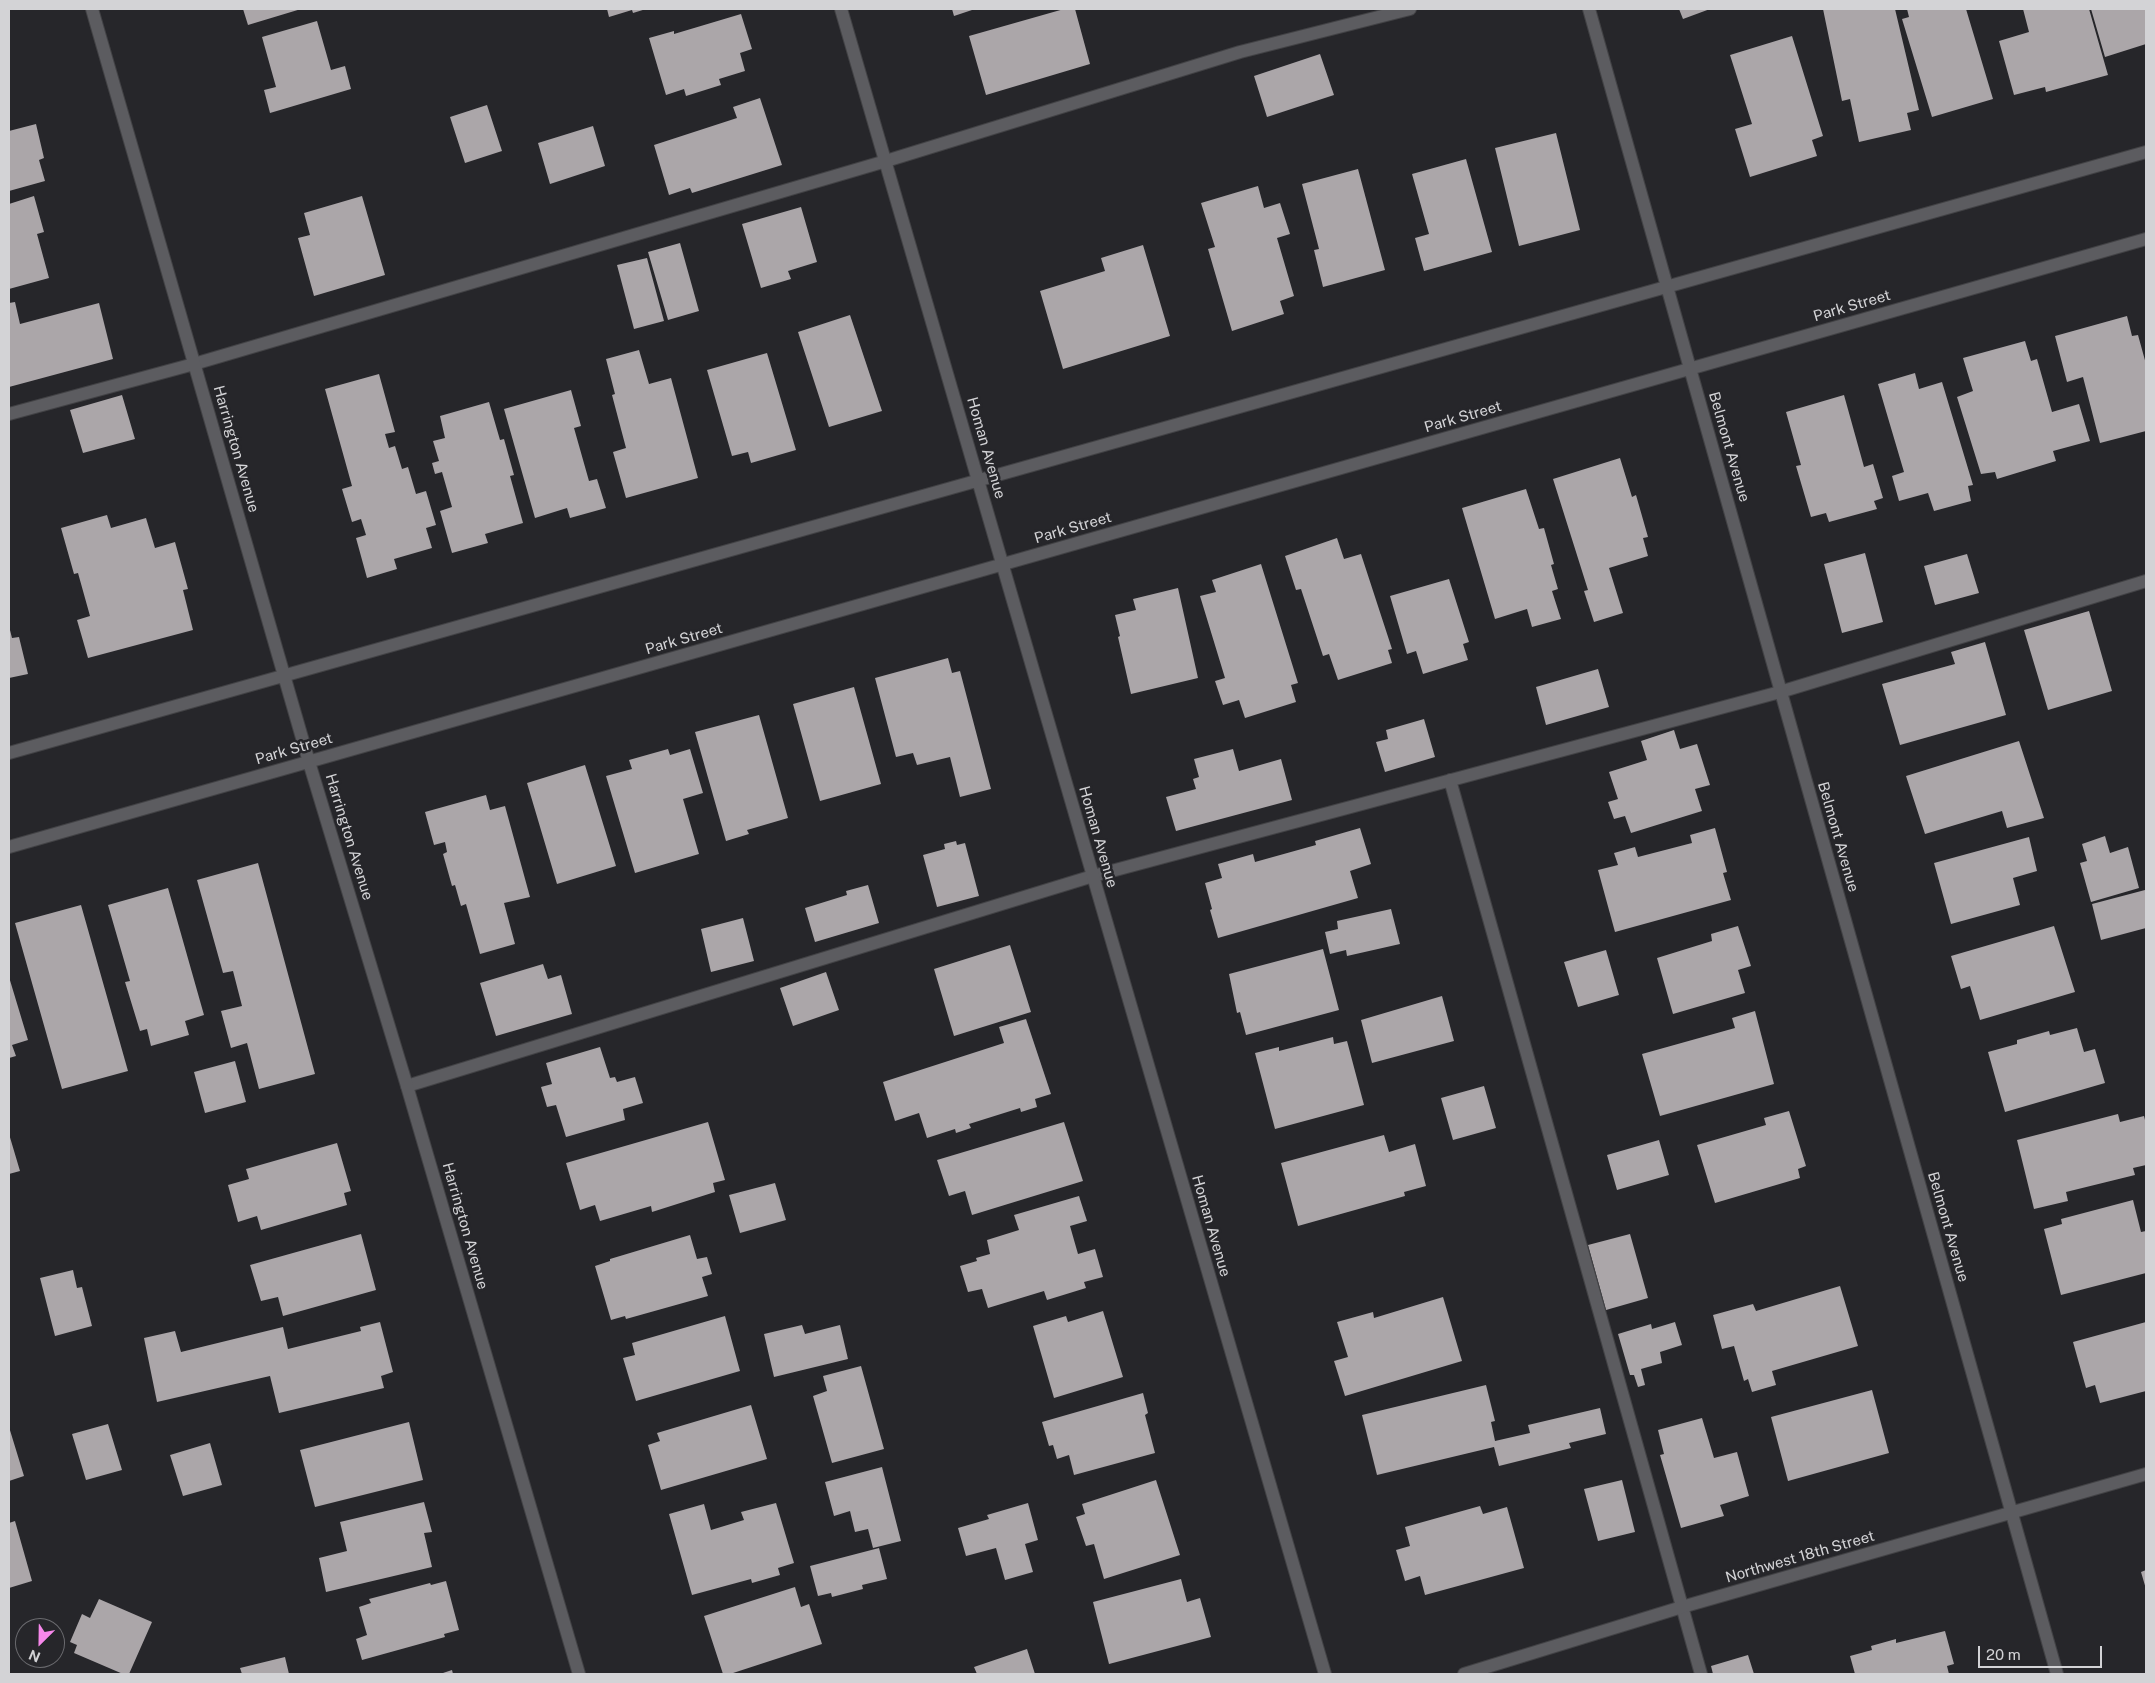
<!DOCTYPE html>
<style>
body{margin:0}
#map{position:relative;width:2155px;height:1683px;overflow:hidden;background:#26262a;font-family:"Public Sans",sans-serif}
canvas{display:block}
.frame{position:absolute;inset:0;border:10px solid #d3d3d6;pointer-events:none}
.north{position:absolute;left:15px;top:1618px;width:50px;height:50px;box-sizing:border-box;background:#26262a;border:1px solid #6b6b6f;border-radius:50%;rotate:203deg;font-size:14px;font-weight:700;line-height:20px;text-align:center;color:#d3d3d6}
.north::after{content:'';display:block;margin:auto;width:18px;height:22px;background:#f788eb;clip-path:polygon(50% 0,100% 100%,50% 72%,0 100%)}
.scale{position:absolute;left:1978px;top:1646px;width:124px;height:22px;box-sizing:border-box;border:2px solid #d3d3d6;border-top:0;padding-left:6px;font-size:15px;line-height:18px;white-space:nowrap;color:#d3d3d6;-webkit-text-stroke:4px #26262a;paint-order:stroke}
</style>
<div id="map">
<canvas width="2155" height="1683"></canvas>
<div class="frame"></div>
<div class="north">N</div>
<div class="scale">20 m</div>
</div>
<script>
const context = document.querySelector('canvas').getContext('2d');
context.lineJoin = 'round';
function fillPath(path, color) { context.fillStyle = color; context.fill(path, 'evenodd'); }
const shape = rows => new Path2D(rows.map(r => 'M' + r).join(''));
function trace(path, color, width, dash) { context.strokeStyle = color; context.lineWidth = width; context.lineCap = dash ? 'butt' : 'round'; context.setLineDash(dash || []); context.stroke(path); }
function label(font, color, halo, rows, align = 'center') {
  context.font = font + ' "Public Sans",sans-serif'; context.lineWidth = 5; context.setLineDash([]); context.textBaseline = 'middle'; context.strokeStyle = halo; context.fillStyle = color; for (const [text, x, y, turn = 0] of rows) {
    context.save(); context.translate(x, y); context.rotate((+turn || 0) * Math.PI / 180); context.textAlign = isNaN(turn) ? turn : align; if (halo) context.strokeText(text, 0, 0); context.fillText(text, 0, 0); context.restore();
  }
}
fillPath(shape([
 [243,9,301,9,248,25],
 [607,9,646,9,633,13,632,10,609,17],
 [952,9,975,9,954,16],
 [1064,9,1075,9,1090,64,986,95,969,36],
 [1679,9,1710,9,1683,19],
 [1823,9,1895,9,1919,110,1907,113,1911,130,1859,142,1850,99,1842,101],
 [1907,9,1966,9,1993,99,1932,117,1902,19,1909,17],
 [2023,9,2089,9,2108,75,2046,92,2045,87,2014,95,1999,41,2029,32],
 [2091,9,2146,9,2146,44,2105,57],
 [741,14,752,49,740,53,745,71,719,79,721,85,686,96,684,89,666,95,649,38,674,31,674,34],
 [317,21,331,70,345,66,351,89,270,113,264,90,276,87,262,37],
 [1792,36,1823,136,1812,140,1817,156,1750,177,1735,129,1752,124,1730,55],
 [1320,54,1334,95,1267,117,1254,76],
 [760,98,782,165,692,193,690,188,669,195,654,145,737,118,733,107],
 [487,105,502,151,465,163,450,117],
 [36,124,44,158,39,160,45,181,9,191,9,131],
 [593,126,605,166,550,184,538,143],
 [1556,133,1580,230,1519,246,1495,148],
 [1466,159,1492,252,1424,271,1415,238,1429,234,1412,174],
 [1358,169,1385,270,1323,287,1314,250,1319,249,1302,184],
 [1258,186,1264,208,1280,203,1290,234,1277,238,1294,296,1280,301,1284,314,1232,331,1208,249,1215,247,1201,203],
 [34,196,44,232,37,234,49,278,9,289,9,204],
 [362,196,385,275,314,296,298,238,310,235,304,213],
 [801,207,817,262,788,271,791,279,761,288,742,224],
 [680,243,699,311,668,320,648,252],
 [1143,245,1170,336,1063,369,1040,291,1105,271,1101,258],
 [647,258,664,321,634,329,617,265],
 [15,302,20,324,99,303,113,359,9,387,9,303],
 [850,315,882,411,829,427,798,332],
 [2127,316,2132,336,2138,335,2146,364,2146,431,2100,443,2083,377,2067,382,2055,336],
 [2025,341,2031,361,2037,359,2052,412,2079,404,2090,441,2053,451,2056,461,1997,479,1995,472,1981,474,1957,397,1973,391,1963,358],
 [639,350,649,384,671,378,698,478,626,498,613,452,626,448,612,395,615,394,606,359],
 [767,353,796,450,751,463,748,452,732,456,707,370],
 [1915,373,1919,389,1942,382,1973,485,1968,486,1971,501,1934,511,1928,493,1899,501,1892,476,1904,472,1878,384],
 [379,374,395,432,385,434,389,448,395,446,402,469,408,467,416,494,426,491,436,525,426,528,432,548,394,559,397,569,367,578,356,538,366,535,361,519,352,522,342,489,352,486,325,389],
 [571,390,581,426,574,428,589,481,597,479,606,508,570,518,567,508,535,518,504,409],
 [122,395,135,439,83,453,70,410],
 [1844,395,1864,467,1873,464,1883,498,1874,501,1877,509,1829,522,1826,513,1811,517,1796,466,1801,465,1786,412],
 [489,402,500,440,504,439,514,475,510,476,523,523,485,534,488,543,452,553,440,511,452,507,442,472,435,474,432,463,439,461,433,441,445,438,440,416],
 [1620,458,1632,497,1636,495,1648,537,1643,538,1648,556,1609,568,1623,613,1594,622,1584,591,1588,590,1553,479],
 [1526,489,1539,529,1544,528,1554,564,1551,565,1558,589,1552,591,1561,619,1532,627,1527,609,1495,619,1462,508],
 [107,515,111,528,146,518,155,548,175,542,188,589,183,590,193,630,88,658,77,620,90,616,78,573,74,574,61,528],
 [1337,538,1344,559,1361,554,1392,649,1388,650,1392,663,1338,680,1329,654,1323,656,1301,589,1296,590,1285,556],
 [1865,553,1883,622,1842,633,1824,564],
 [1967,554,1979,593,1935,605,1924,566],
 [1261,564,1298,683,1291,685,1296,702,1245,718,1239,700,1223,705,1215,681,1225,678,1200,596,1216,592,1212,580],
 [1449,579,1469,642,1463,644,1468,660,1423,674,1416,651,1407,654,1390,596],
 [1178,588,1198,678,1131,694,1118,637,1120,636,1115,615,1136,610,1133,599],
 [2089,611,2112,691,2048,710,2024,630],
 [9,626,12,638,19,637,28,674,9,678],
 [1985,642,2006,715,1900,745,1882,684,1955,664,1951,652],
 [948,658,952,673,960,671,991,789,960,797,950,757,917,765,913,753,896,757,875,678],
 [1598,669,1609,707,1546,725,1536,687],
 [854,687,881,784,820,801,793,704],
 [759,715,788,818,747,830,749,834,726,841,695,732],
 [1424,719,1435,757,1385,772,1376,742,1388,739,1386,730],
 [1674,730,1680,749,1697,744,1710,785,1695,789,1702,811,1631,833,1625,816,1614,819,1608,802,1618,799,1609,772,1647,760,1641,741],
 [2019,741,2044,818,2007,828,2002,811,1925,834,1906,776],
 [668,749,670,755,690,749,703,793,683,799,699,854,635,873,606,776,632,769,629,760],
 [1233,749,1239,771,1281,759,1292,800,1176,831,1166,797,1196,789,1193,779,1199,777,1194,759],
 [585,765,616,866,557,884,527,783],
 [486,795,490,810,505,806,530,897,504,903,515,944,480,954,466,904,461,906,455,885,452,886,443,854,447,852,445,842,434,845,425,812],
 [1360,828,1371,864,1350,871,1358,898,1218,938,1210,910,1212,909,1205,883,1222,878,1218,864,1253,854,1255,862,1316,845,1315,841],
 [1715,828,1727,872,1723,873,1731,900,1615,932,1598,870,1618,865,1614,853,1635,847,1638,857,1692,843,1690,835],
 [2105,836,2110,853,2128,847,2139,888,2091,902,2080,863,2087,861,2082,844],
 [2029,837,2037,871,2013,878,2020,905,1951,924,1934,863],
 [956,841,957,845,965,843,979,896,937,907,923,855,945,849,944,844],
 [258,863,315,1074,259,1089,247,1043,231,1048,221,1011,242,1006,233,971,223,973,197,880],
 [868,885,879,923,815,942,805,908,847,895,846,891],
 [168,888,204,1015,185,1021,189,1035,151,1046,147,1029,140,1031,125,982,130,981,108,905],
 [2145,890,2146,928,2101,940,2092,904],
 [81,905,128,1071,62,1089,15,923],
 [1391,909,1400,944,1347,956,1346,950,1330,954,1325,932,1338,929,1337,921],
 [743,918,754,961,711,972,701,929],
 [1738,926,1751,966,1738,970,1745,993,1673,1014,1657,958,1712,941,1711,934],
 [2054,926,2075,992,1980,1020,1970,986,1961,989,1951,956],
 [1010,945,1031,1012,954,1036,934,969],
 [1323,949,1339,1010,1246,1035,1240,1012,1237,1013,1229,974],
 [1606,950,1619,995,1578,1007,1564,962],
 [543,964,548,979,561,975,572,1014,496,1036,480,983],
 [826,972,839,1010,793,1026,780,988],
 [9,977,28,1040,12,1045,16,1056,9,1058],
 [1442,996,1454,1041,1372,1063,1361,1020],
 [1755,1011,1774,1084,1660,1116,1642,1054,1735,1028,1732,1018],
 [1026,1019,1051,1094,1035,1099,1037,1107,1021,1112,1020,1108,969,1124,971,1128,956,1133,955,1129,927,1138,919,1113,895,1121,883,1082,1004,1043,999,1027],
 [2077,1028,2084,1052,2095,1049,2105,1083,2005,1112,1988,1052,2017,1044,2017,1040,2049,1031,2050,1035],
 [1333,1037,1334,1044,1347,1041,1364,1105,1275,1129,1255,1053,1279,1047,1279,1051],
 [600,1047,610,1078,615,1077,617,1082,635,1077,643,1103,623,1109,625,1120,566,1137,556,1105,547,1107,541,1087,552,1084,546,1063],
 [235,1061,246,1102,205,1113,194,1072],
 [1484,1086,1496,1128,1453,1140,1441,1098],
 [1789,1111,1806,1166,1798,1169,1800,1178,1715,1203,1697,1145,1766,1125,1764,1118],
 [2118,1114,2120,1122,2144,1116,2146,1124,2146,1165,2133,1168,2135,1175,2066,1192,2068,1201,2034,1209,2017,1140],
 [708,1122,725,1180,713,1183,715,1192,652,1212,651,1206,600,1221,595,1205,580,1210,566,1163],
 [1064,1122,1083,1181,972,1215,965,1191,949,1196,937,1160],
 [9,1134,20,1171,9,1174],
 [1384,1135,1389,1152,1415,1144,1426,1186,1404,1192,1405,1196,1298,1226,1281,1163],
 [1659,1140,1669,1175,1617,1190,1607,1155],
 [337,1143,351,1191,344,1193,347,1205,261,1230,257,1216,238,1222,228,1185,249,1179,246,1169],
 [775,1183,786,1220,740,1233,729,1195],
 [1079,1196,1087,1221,1070,1226,1078,1254,1095,1249,1103,1277,1084,1282,1086,1288,1047,1300,1044,1291,988,1308,982,1289,968,1292,960,1266,977,1261,976,1258,990,1254,987,1240,1019,1230,1014,1215],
 [2133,1200,2141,1232,2146,1231,2146,1273,2061,1295,2044,1229,2062,1224,2061,1219],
 [361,1234,376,1290,283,1316,278,1297,261,1301,250,1265],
 [1630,1234,1648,1298,1606,1310,1588,1245],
 [690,1235,697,1259,707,1257,712,1274,702,1277,708,1296,626,1319,625,1316,611,1320,595,1266,610,1261,610,1259],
 [73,1270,77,1288,82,1287,92,1326,55,1336,40,1278],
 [1840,1286,1858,1346,1772,1371,1776,1385,1752,1392,1748,1379,1744,1381,1734,1346,1722,1349,1713,1315,1753,1304,1756,1311],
 [1443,1297,1462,1361,1345,1396,1334,1361,1348,1357,1337,1322,1373,1312,1374,1318],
 [1103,1311,1123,1377,1054,1398,1033,1326,1066,1316,1068,1322],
 [725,1316,740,1371,636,1401,623,1358,635,1355,632,1343],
 [380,1322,393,1372,381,1376,384,1388,279,1413,270,1376,157,1402,144,1338,175,1331,181,1352,283,1327,288,1349,361,1331,360,1327],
 [1675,1322,1682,1345,1660,1352,1662,1363,1641,1369,1645,1385,1638,1387,1634,1375,1630,1375,1618,1334,1651,1324,1652,1329],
 [2146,1322,2146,1391,2100,1403,2095,1385,2086,1388,2073,1342],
 [802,1325,805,1334,840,1325,848,1359,774,1377,764,1334],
 [861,1366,884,1449,832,1463,813,1396,827,1391,823,1376],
 [1486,1385,1495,1421,1491,1422,1495,1441,1530,1433,1528,1425,1600,1408,1606,1434,1569,1443,1571,1448,1499,1466,1494,1447,1377,1475,1362,1415],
 [1872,1390,1889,1453,1788,1481,1771,1417],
 [1143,1393,1148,1413,1145,1415,1155,1453,1074,1475,1069,1455,1057,1459,1053,1445,1049,1446,1042,1422],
 [751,1405,767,1459,661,1490,648,1445,660,1441,657,1433],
 [1702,1418,1714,1458,1737,1452,1749,1496,1720,1505,1724,1516,1681,1528,1660,1455,1664,1454,1658,1430],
 [409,1422,423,1480,315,1507,300,1450],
 [108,1424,122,1470,86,1480,72,1434],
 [9,1427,24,1476,9,1481],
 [210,1443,222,1485,183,1496,170,1455],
 [882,1467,901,1541,873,1548,868,1529,855,1532,850,1511,834,1516,825,1482],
 [1156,1480,1180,1555,1104,1579,1094,1544,1086,1546,1076,1517,1085,1514,1082,1504],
 [1622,1480,1635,1532,1598,1541,1584,1489],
 [424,1502,432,1532,424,1533,432,1567,326,1592,319,1558,347,1551,340,1522],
 [776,1503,794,1563,778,1568,780,1575,752,1583,751,1579,692,1595,669,1514,704,1504,711,1530,744,1520,741,1512],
 [1028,1503,1038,1540,1025,1544,1033,1572,1005,1580,996,1548,966,1556,958,1528,989,1519,987,1515],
 [1480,1506,1483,1514,1507,1507,1524,1568,1425,1595,1420,1576,1405,1581,1396,1550,1410,1546,1405,1527],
 [15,1521,32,1581,9,1588,9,1523],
 [879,1548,887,1579,862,1585,863,1589,832,1597,831,1593,818,1596,810,1566],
 [2146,1570,2146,1589,2141,1572],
 [1181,1579,1187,1602,1200,1598,1211,1637,1109,1664,1093,1602],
 [446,1581,459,1630,444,1634,445,1637,362,1660,356,1639,367,1635,359,1607,371,1603,369,1599,430,1583,431,1585],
 [795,1587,801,1607,809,1604,822,1644,730,1674,723,1674,704,1616],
 [99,1599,152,1622,129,1674,123,1674,74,1653,77,1645,70,1642,82,1614,90,1618],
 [1945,1631,1954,1664,1947,1666,1949,1674,1855,1674,1850,1656,1872,1650,1871,1646,1896,1639,1896,1643],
 [1027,1649,1035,1674,977,1674,974,1667],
 [1748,1655,1754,1674,1713,1674,1711,1666],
 [285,1657,289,1674,242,1674,240,1668],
 [452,1670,453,1674,440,1674]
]), '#aba6a9');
const lane = shape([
 [9,414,194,364,886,161,1240,52,1410,9],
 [1450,780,1701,1674],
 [407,1086,1093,876,1780,692,2146,581]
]);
const street = shape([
 [92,9,309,762,407,1086,579,1674],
 [841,9,1325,1674],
 [1589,9,2057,1674],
 [9,753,2146,152],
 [9,847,2146,239],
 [1464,1674,1682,1607,2146,1474]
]);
trace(lane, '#424245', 14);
trace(street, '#424245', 14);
trace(lane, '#5c5c60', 12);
trace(street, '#5c5c60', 12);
label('15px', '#d3d3d6', '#26262a', [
 ["Park Street",1852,306,-16],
 ["Park Street",1463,417,-16],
 ["Belmont Avenue",1729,447,74],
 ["Homan Avenue",986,448,74],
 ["Harrington Avenue",236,449,74],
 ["Park Street",1073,528,-16],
 ["Park Street",684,639,-16],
 ["Park Street",294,749,-16],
 ["Harrington Avenue",349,837,73],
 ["Homan Avenue",1098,837,74],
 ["Belmont Avenue",1838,837,74],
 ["Harrington Avenue",465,1226,74],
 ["Homan Avenue",1211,1226,74],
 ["Belmont Avenue",1948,1227,74],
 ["Northwest 18th Street",1800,1557,-16]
]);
</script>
